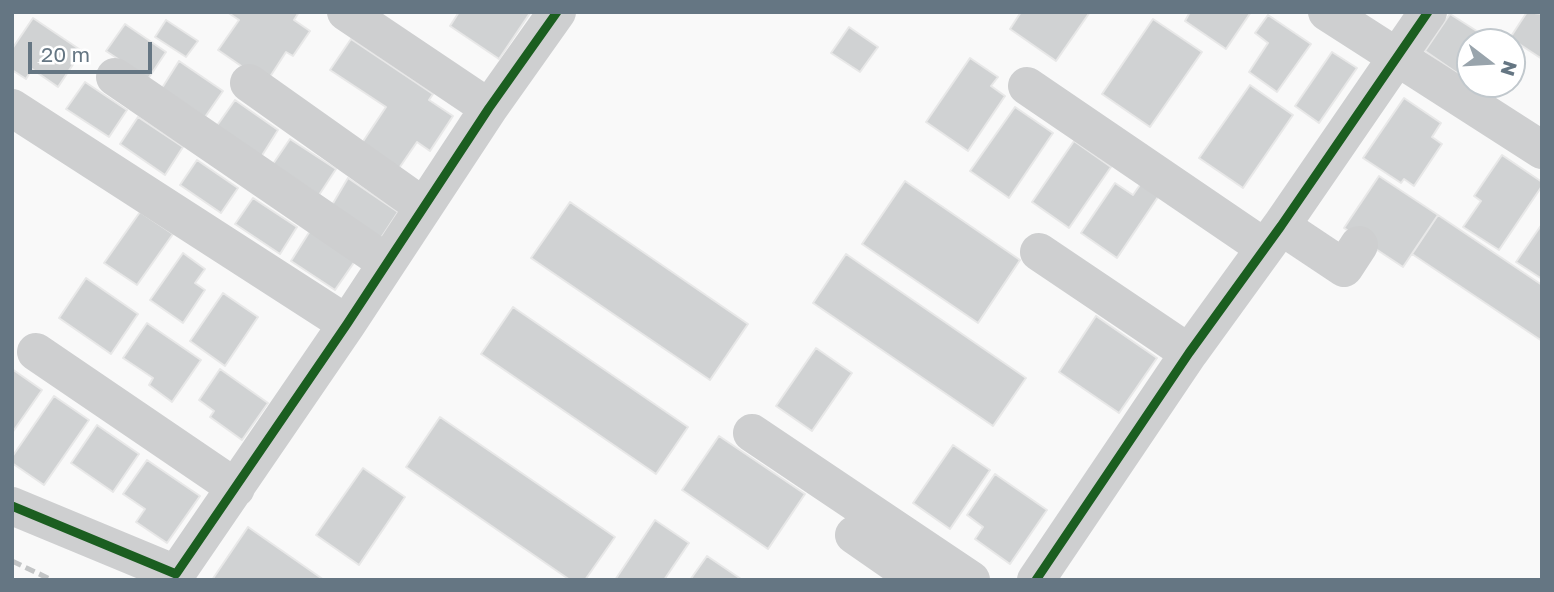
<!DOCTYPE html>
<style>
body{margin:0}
#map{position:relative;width:1554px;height:592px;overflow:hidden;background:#f9f9f9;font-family:"Golos Text",sans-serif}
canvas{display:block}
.frame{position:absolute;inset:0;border:14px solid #657683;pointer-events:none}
.north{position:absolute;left:1456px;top:28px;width:70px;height:70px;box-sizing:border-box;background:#fff;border:2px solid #c1c8cd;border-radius:50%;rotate:107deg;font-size:19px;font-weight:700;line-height:28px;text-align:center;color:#657683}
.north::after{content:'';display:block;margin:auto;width:24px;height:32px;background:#99a4ac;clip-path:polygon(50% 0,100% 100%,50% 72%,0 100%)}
.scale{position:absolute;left:28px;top:42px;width:124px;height:32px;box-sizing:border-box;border:4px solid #657683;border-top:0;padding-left:9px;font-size:21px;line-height:24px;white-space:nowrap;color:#657683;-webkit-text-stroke:5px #fff;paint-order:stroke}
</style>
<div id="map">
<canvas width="1554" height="592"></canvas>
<div class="frame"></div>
<div class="north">N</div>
<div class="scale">20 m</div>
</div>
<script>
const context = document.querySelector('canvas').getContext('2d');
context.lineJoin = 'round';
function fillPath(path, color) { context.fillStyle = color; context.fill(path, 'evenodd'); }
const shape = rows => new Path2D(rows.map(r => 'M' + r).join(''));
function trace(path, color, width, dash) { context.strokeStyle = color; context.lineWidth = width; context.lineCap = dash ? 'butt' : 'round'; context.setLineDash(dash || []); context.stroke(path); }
const building = shape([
 [227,12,299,12,294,20,310,31,293,56,286,52,266,83,218,50,239,20,227,12],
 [459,12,528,12,530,13,499,59,450,26,459,12],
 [1021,12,1090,12,1056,61,1010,29,1021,12],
 [1190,12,1251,12,1226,49,1185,21,1190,12],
 [1527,12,1542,14,1542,59,1510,38,1527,12],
 [1450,14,1483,35,1478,42,1470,42,1470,54,1457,73,1425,51,1450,14],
 [1268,15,1311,44,1277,92,1249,72,1268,43,1255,33,1268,15],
 [33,18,82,51,58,87,32,69,26,79,12,70,12,49,33,18],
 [1153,19,1202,52,1150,127,1102,94,1153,19],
 [166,20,198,41,186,57,155,37,166,20],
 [125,24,166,52,148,79,106,51,125,24],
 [849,27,878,47,860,72,831,53,849,27],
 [351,39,433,94,429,100,453,116,430,151,417,142,395,174,358,149,386,107,330,70,351,39],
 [1332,52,1357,68,1319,123,1295,106,1332,52],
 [970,58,998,77,991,86,1005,96,968,151,926,122,970,58],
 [179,61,223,91,205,117,162,88,179,61],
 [85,82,127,110,109,137,66,109,85,82],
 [1250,85,1293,115,1243,188,1199,158,1250,85],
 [1404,98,1441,123,1432,137,1442,144,1414,186,1404,179,1401,183,1363,158,1404,98],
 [235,100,278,130,261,157,216,127,235,100],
 [1015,107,1053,133,1009,198,970,171,1015,107],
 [138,117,183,147,165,175,120,144,138,117],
 [290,139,336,169,319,195,273,164,290,139],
 [1074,141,1111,167,1069,228,1032,202,1074,141],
 [1502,155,1542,182,1542,186,1499,250,1463,227,1481,201,1474,196,1502,155],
 [197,160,238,188,221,213,180,185,197,160],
 [1379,176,1438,215,1403,267,1344,228,1379,176],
 [348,178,398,212,381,238,332,205,348,178],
 [905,181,1020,260,978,323,862,244,905,181],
 [1142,182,1160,194,1117,258,1081,233,1115,183,1133,195,1142,182],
 [253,198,297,227,280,254,235,224,253,198],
 [570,202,748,324,710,380,531,258,570,202],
 [140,212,173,234,137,285,104,263,140,212],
 [1438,215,1542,285,1542,341,1412,254,1438,215],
 [1542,224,1542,279,1516,262,1542,224],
 [310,231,355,261,335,290,291,261,310,231],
 [183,253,205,269,195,283,205,290,183,323,150,300,183,253],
 [846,254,1026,378,993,426,813,303,846,254],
 [86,278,138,314,111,354,59,318,86,278],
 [223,293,258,317,225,366,190,341,223,293],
 [513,307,688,427,656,474,481,354,513,307],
 [1096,316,1157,358,1119,413,1059,372,1096,316],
 [147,323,201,360,172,402,149,385,153,378,123,358,147,323],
 [816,348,852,373,812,431,776,406,816,348],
 [12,369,42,390,12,433,12,369],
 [220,369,268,403,242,440,210,417,214,411,199,400,220,369],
 [54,396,89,420,44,485,12,463,12,457,54,396],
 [440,417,615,537,585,580,570,580,406,467,440,417],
 [97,425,139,454,113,492,71,463,97,425],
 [719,436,805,494,768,549,682,490,719,436],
 [953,445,990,470,950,529,913,503,953,445],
 [147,460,200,496,167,543,136,522,145,509,123,494,147,460],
 [363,468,405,497,359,565,316,535,363,468],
 [995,474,1047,510,1010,564,975,539,983,527,967,515,995,474],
 [655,520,689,543,664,580,615,580,655,520],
 [248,527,324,580,212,580,248,527],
 [707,556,741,579,740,580,690,580,707,556]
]);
fillPath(building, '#d0d2d3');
trace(building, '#e8e8e8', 2);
trace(shape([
 [346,12,489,108],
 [1327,12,1542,150],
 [115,77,387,263],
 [249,83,424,207],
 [1027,86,1265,248],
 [12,108,347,324],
 [1281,226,1344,268,1359,245],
 [1039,252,1189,353],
 [36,352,236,488],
 [752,433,971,580],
 [12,506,176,574,347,324,489,108,557,12],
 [854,535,919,580],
 [1036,580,1189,353,1281,226,1428,12]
]), '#cecfd0', 38);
trace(shape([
 [12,561,52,580]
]), '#c3c5c6', 5, [10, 5]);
trace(shape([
 [12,506,176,574,347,324,489,108,557,12],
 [1036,580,1189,353,1281,226,1428,12]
]), '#1b5e20', 9);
</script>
